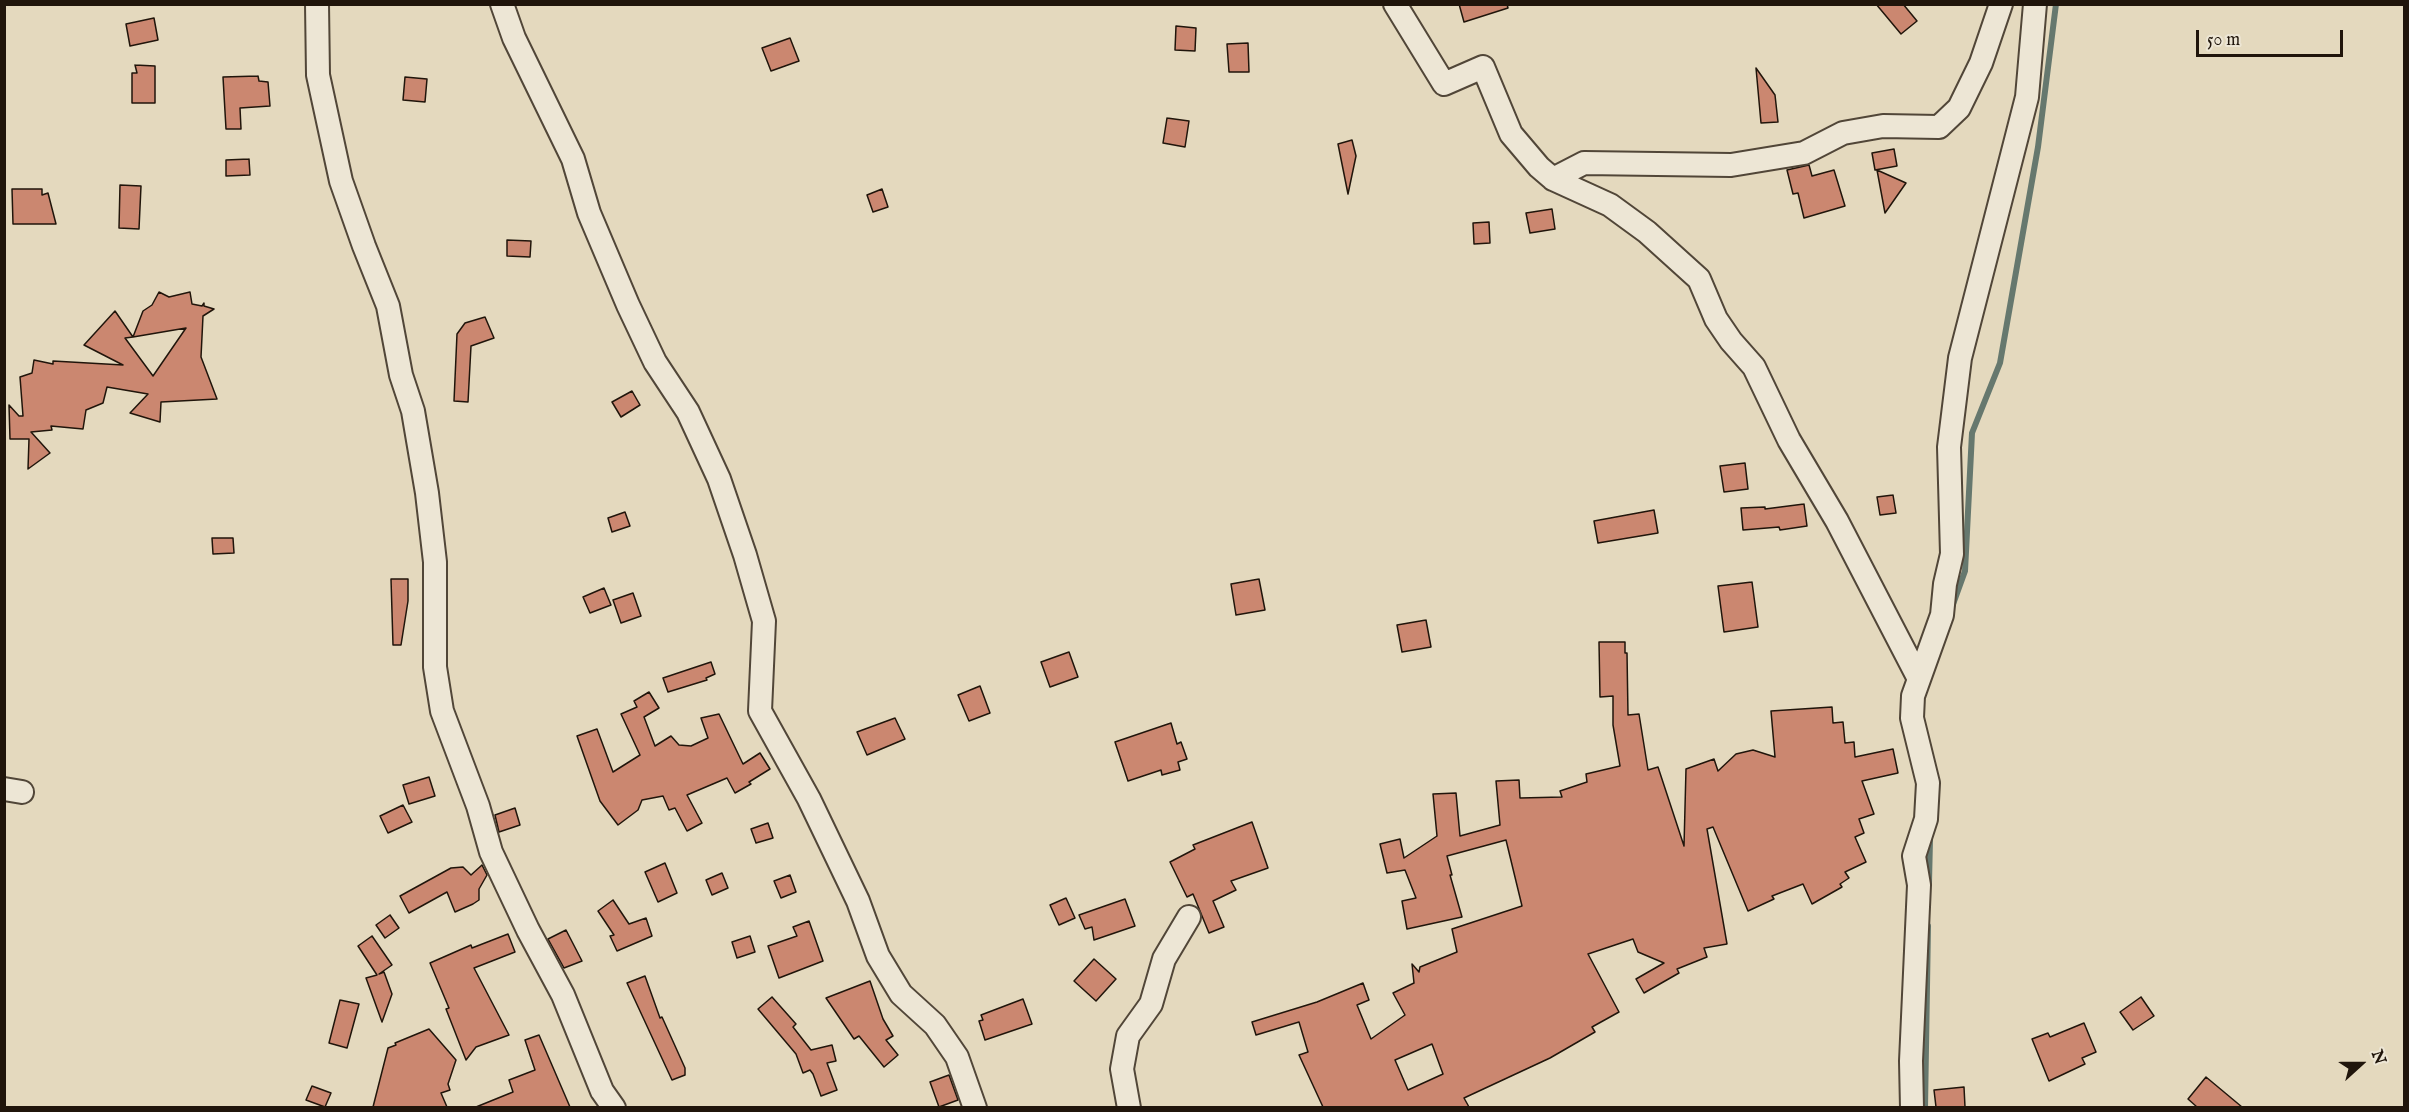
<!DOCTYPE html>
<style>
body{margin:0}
#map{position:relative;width:2409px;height:1112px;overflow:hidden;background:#e4d9be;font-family:"IM FELL English",serif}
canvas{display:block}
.frame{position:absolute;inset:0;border:6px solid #20150b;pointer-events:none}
.north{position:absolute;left:2331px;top:1034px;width:60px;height:60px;-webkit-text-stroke:4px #ede6d5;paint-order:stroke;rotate:69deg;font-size:16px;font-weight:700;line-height:24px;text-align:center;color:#20150b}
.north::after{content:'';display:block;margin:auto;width:21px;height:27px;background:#20150b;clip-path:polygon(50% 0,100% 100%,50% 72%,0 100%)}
.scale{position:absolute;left:2196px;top:30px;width:147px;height:27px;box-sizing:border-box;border:3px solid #20150b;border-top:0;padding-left:8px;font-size:18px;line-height:21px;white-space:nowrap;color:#20150b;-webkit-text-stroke:4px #ede6d5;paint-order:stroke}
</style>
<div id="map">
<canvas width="2409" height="1112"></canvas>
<div class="frame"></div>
<div class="north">N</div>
<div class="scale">50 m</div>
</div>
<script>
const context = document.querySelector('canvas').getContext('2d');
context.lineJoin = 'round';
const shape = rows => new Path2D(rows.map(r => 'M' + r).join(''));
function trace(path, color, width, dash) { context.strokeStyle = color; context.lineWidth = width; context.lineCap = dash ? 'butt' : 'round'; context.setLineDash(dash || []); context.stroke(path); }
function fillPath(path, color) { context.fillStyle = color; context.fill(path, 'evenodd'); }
trace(shape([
 [1952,607,1965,571,1972,433,2000,363,2038,147,2056,4],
 [1929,883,1930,839],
 [1925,1108,1928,926]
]), '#66786e', 6);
const building = shape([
 [1459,4,1507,4,1508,8,1464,22,1459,4],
 [1876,4,1903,4,1917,21,1901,34,1876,4],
 [154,18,158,40,130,46,126,24,154,18],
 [1176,26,1196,28,1195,51,1175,50,1176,26],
 [790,38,799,61,771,71,762,48,790,38],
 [1248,43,1249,72,1229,72,1227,44,1248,43],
 [135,65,155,66,155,103,132,103,132,73,137,73,135,65],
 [1756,68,1775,95,1778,122,1761,123,1756,68],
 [258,76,259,81,268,82,270,106,240,108,241,129,226,129,223,77,258,76],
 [405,77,427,79,425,102,403,100,405,77],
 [1167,118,1189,121,1185,147,1163,143,1167,118],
 [1352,140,1356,156,1348,194,1338,144,1352,140],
 [1894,149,1897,166,1875,170,1872,153,1894,149],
 [249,159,250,175,226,176,226,160,249,159],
 [1809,165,1812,176,1834,170,1845,206,1804,218,1798,193,1793,194,1787,170,1809,165],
 [1877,170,1906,183,1885,213,1877,170],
 [120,185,141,186,139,229,119,228,120,185],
 [12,189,42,189,42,195,48,193,56,224,13,224,12,189],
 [882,189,888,207,873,212,867,195,882,189],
 [1552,209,1555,229,1530,233,1526,213,1552,209],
 [1489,222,1490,243,1474,244,1473,223,1489,222],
 [507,240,531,241,530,257,507,256,507,240],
 [159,292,169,297,190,292,192,304,202,306,204,303,204,306,214,309,203,316,201,357,217,399,161,402,160,422,130,413,148,394,107,387,103,403,86,410,83,429,51,426,52,430,31,432,50,453,28,469,29,439,10,439,9,405,19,416,23,416,20,377,32,373,34,360,53,364,53,361,123,365,84,345,115,311,133,337,143,311,152,305,159,292],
 [186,328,153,376,125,338,133,337,186,328],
 [485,317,494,338,471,346,468,402,454,401,457,334,465,323,485,317],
 [632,391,640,405,621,417,612,402,632,391],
 [1745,463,1748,489,1724,492,1720,466,1745,463],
 [1893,495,1896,513,1880,515,1877,497,1893,495],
 [1804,504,1807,526,1780,530,1779,527,1743,530,1741,508,1765,507,1765,509,1804,504],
 [1654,510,1658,533,1598,543,1594,521,1654,510],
 [625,512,630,526,612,532,608,518,625,512],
 [212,538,233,538,234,553,213,554,212,538],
 [391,579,408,579,408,601,401,645,393,645,391,579],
 [1259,579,1265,610,1236,615,1231,584,1259,579],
 [1752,582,1758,627,1724,632,1718,586,1752,582],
 [604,588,611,605,590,613,583,597,604,588],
 [633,593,641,616,621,623,613,600,633,593],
 [1426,620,1431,647,1402,652,1397,625,1426,620],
 [1599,642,1625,642,1625,653,1627,653,1628,715,1639,714,1648,770,1658,767,1684,846,1686,769,1714,759,1718,771,1736,754,1753,750,1775,757,1771,711,1832,707,1833,723,1843,722,1845,743,1854,742,1855,757,1893,749,1898,773,1862,781,1874,814,1859,819,1864,833,1855,837,1866,862,1845,872,1849,878,1840,884,1842,887,1812,904,1803,884,1772,896,1774,899,1748,911,1713,827,1707,829,1727,944,1704,948,1707,957,1677,969,1679,973,1644,993,1636,979,1664,963,1638,952,1633,939,1588,954,1619,1012,1592,1027,1595,1032,1550,1058,1464,1098,1469,1107,1323,1107,1299,1055,1308,1052,1299,1022,1256,1035,1252,1022,1317,1002,1363,983,1369,1000,1357,1005,1371,1039,1405,1015,1393,993,1414,983,1412,964,1419,972,1420,967,1457,952,1452,929,1522,906,1506,840,1447,856,1452,875,1450,875,1462,917,1407,929,1402,901,1416,898,1405,870,1387,873,1380,844,1400,839,1404,858,1437,836,1433,794,1456,793,1460,836,1500,825,1496,781,1519,780,1520,798,1562,797,1560,791,1587,782,1586,774,1620,766,1613,725,1613,696,1600,697,1599,642],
 [1432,1044,1443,1074,1408,1090,1395,1060,1432,1044],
 [1069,652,1078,677,1050,687,1041,662,1069,652],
 [711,662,715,674,706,678,707,680,668,692,663,678,711,662],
 [980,686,990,713,969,721,958,695,980,686],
 [649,692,659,708,644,717,655,746,671,736,679,745,691,746,708,738,701,718,719,714,743,764,760,753,770,769,749,782,751,784,735,793,727,778,687,795,702,823,687,831,675,808,669,810,663,796,642,800,638,810,618,825,600,801,577,736,597,729,613,772,640,755,621,714,637,707,634,701,649,692],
 [895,718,905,739,867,755,857,732,895,718],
 [1171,723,1177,744,1181,742,1187,759,1178,762,1180,770,1162,775,1161,770,1128,781,1115,742,1171,723],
 [429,777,435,796,409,804,403,785,429,777],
 [403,805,412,822,388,833,380,816,403,805],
 [515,808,520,825,499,832,495,815,515,808],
 [1252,822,1268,868,1231,881,1236,890,1213,901,1224,927,1209,933,1193,894,1187,897,1170,862,1195,849,1193,845,1252,822],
 [768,823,773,838,756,843,751,829,768,823],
 [665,863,677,893,658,902,645,872,665,863],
 [482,865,487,875,479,889,479,900,473,904,455,912,447,892,409,913,400,896,451,868,463,867,471,875,482,865],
 [722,873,728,888,712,895,706,880,722,873],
 [790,875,796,892,781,898,774,881,790,875],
 [1066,898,1075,918,1059,925,1050,905,1066,898],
 [1125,899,1135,926,1094,940,1092,927,1085,929,1079,915,1125,899],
 [613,900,629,924,646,918,652,936,617,951,610,936,614,935,598,911,613,900],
 [390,915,399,928,385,938,376,925,390,915],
 [809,921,823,961,779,978,768,946,797,936,793,927,809,921],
 [566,930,582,961,564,968,548,939,566,930],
 [508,934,515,952,474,968,509,1035,476,1047,466,1060,446,1009,449,1008,430,963,471,945,472,948,508,934],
 [372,936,392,965,379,974,384,972,392,994,382,1022,366,978,377,975,358,946,372,936],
 [750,936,755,952,737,958,732,942,750,936],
 [1094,959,1116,979,1096,1001,1074,981,1094,959],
 [645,976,660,1018,662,1017,685,1068,685,1075,672,1080,627,983,645,976],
 [870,981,883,1019,893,1036,886,1040,898,1055,884,1067,859,1036,854,1039,826,998,870,981],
 [772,997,796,1024,793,1027,811,1050,832,1045,836,1061,827,1063,837,1090,821,1096,813,1074,810,1070,803,1073,796,1054,758,1009,772,997],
 [2141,997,2154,1016,2133,1030,2120,1012,2141,997],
 [1023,999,1032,1024,985,1040,979,1021,983,1020,981,1015,1023,999],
 [340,1000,359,1004,347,1048,329,1043,340,1000],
 [2084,1023,2096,1052,2082,1058,2085,1064,2049,1081,2032,1039,2048,1033,2050,1037,2084,1023],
 [429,1029,456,1060,448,1084,450,1090,441,1093,447,1107,373,1107,388,1048,396,1045,395,1043,429,1029],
 [539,1035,570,1107,476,1107,513,1092,509,1080,535,1070,525,1040,539,1035],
 [949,1075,958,1100,939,1107,930,1082,949,1075],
 [2206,1077,2242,1107,2197,1107,2188,1099,2206,1077],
 [312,1086,331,1093,325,1107,306,1100,312,1086],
 [1964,1087,1965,1107,1936,1107,1934,1090,1964,1087]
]);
fillPath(building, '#cb8770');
trace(building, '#20150b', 1.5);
const street = shape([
 [317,4,318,75,341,181,364,246,388,306,401,375,413,411,427,493,435,562,435,667,442,711,478,806,491,852,528,930,563,995,602,1091,614,1108],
 [502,4,514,38,573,159,589,213,628,305,655,362,688,412,719,479,745,555,764,621,760,711,809,799,858,901,878,956,901,994,935,1025,957,1057,975,1108],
 [1395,4,1444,84,1483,67,1511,134,1539,167,1553,179,1610,205,1647,232,1699,279,1716,319,1731,341,1754,367,1789,440,1837,521,1919,679],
 [1553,179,1584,163,1731,165,1804,153,1843,133,1883,126,1939,127,1959,108,1981,63,2001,4],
 [4,789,22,792],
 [1129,1108,1122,1069,1128,1036,1151,1004,1164,959,1189,917],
 [1912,1108,1911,1061,1919,885,1914,856,1926,819,1928,783,1912,718,1913,696,1942,615,1945,584,1952,554,1949,447,1960,358,2027,97,2035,4]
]);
trace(street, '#514638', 26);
trace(street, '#ede6d5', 22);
</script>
